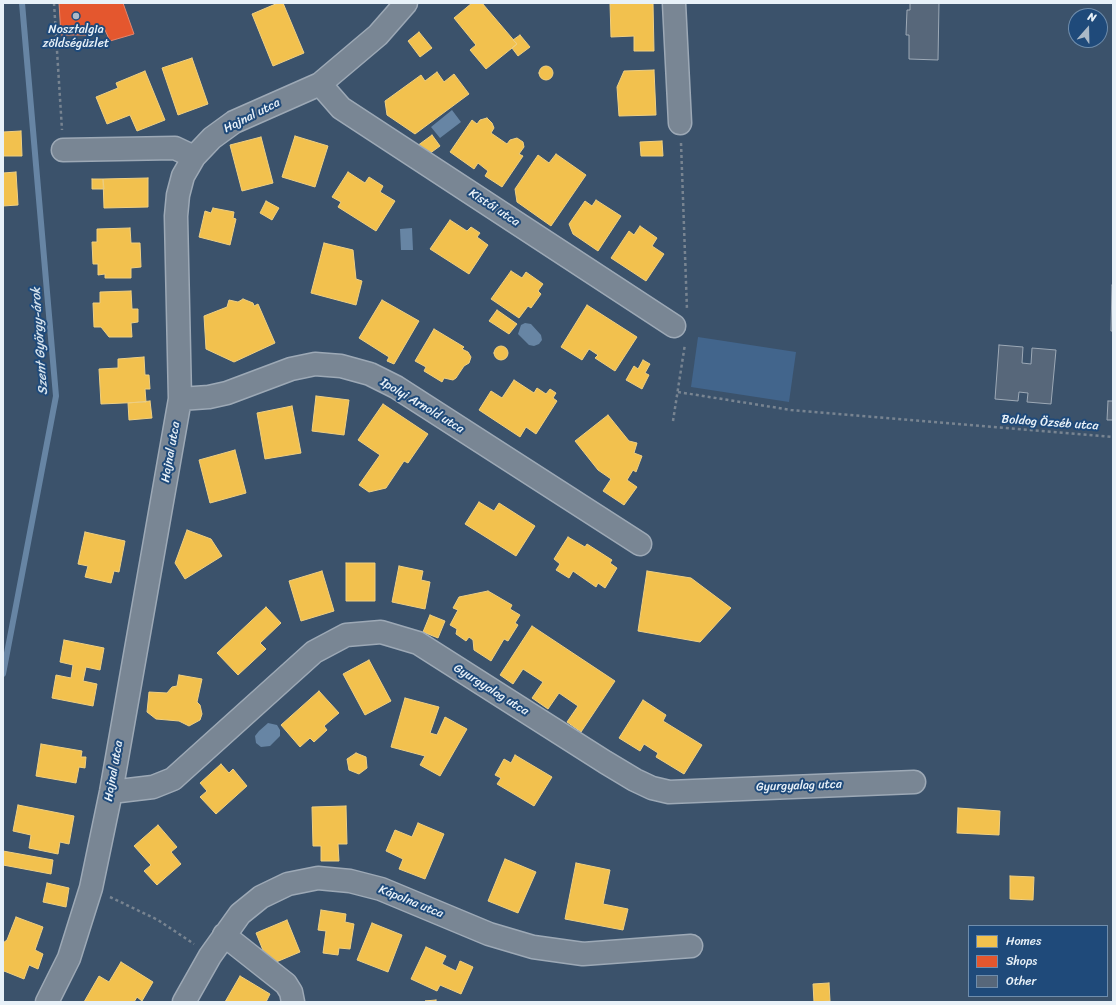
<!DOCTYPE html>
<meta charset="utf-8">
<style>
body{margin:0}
#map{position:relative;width:1116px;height:1005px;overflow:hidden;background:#3b526b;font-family:Sriracha,sans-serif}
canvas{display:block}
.frame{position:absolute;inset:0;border:4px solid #e8f1f8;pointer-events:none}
.legend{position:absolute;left:968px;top:925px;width:140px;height:72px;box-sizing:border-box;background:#1f4a7a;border:1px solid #6f8dac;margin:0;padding:5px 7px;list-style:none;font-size:12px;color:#e8f1f8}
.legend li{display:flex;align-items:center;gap:8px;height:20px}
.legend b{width:20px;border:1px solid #6f8dac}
.north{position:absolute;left:1068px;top:8px;width:40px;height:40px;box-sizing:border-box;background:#1f4a7a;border:1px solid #6f8dac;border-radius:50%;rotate:20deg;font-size:11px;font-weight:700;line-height:16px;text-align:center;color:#e8f1f8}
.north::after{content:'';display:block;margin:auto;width:14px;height:18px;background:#abb9c7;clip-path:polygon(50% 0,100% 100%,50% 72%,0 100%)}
</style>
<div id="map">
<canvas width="1116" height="1005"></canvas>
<div class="frame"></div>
<ul class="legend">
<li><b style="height:11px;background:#f2c14e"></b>Homes</li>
<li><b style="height:11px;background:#e4572e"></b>Shops</li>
<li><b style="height:11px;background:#57677a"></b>Other</li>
</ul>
<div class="north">N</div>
</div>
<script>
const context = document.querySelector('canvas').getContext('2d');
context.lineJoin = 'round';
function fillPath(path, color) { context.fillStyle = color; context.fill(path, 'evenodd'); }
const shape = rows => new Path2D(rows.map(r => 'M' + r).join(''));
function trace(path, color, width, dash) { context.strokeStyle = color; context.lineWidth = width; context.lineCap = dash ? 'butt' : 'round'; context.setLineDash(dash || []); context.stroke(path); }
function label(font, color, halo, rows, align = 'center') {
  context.font = font + ' Sriracha,sans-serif'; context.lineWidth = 4; context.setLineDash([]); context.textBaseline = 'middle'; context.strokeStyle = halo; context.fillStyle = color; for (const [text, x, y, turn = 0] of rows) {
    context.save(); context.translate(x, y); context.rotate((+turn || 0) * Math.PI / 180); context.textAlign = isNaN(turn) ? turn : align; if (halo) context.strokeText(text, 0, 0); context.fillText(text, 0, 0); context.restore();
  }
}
fillPath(shape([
 [698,337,796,352,789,402,691,387]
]), '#42658c');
fillPath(shape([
 [452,110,461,122,440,138,431,127],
 [412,228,413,250,401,250,400,229],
 [525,323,531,324,541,335,542,340,539,344,534,346,529,345,518,334,521,325],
 [268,723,277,725,280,730,280,736,270,746,261,747,256,743,255,736,259,731]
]), '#6785a4');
const homes = shape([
 [278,3,283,3,304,53,273,66,252,14,278,3],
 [472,3,482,3,517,44,486,69,470,50,476,45,454,18,472,3],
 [610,3,653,3,654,51,634,51,634,36,611,37,610,3],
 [419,32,432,48,420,57,408,41,419,32],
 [520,35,530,47,518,56,512,48,517,44,513,40,520,35],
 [192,58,208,104,178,115,162,68,192,58],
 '539 73a7 7 0 1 1 14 0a7 7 0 1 1-14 0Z',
 [654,70,656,115,619,116,617,87,624,71,654,70],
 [145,71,165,120,137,131,130,115,107,124,96,97,118,88,116,83,145,71],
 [437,72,444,82,454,74,469,94,415,134,387,115,385,101,421,75,425,81,437,72],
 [487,118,492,123,494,128,491,133,507,144,510,140,517,138,523,142,524,147,519,154,523,156,502,187,485,176,488,171,478,163,474,169,450,152,472,120,477,124,480,120,487,118],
 [21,131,22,156,3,156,3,132,21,131],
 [432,135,440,146,429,154,417,146,432,135],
 [295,136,328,146,315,187,282,177,295,136],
 [261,137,273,183,242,191,230,145,261,137],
 [662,141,663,156,641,156,640,142,662,141],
 [556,154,586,175,551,226,517,202,515,189,538,155,549,163,556,154],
 [16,172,18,205,3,206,3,173,16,172],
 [348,172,365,183,369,177,383,186,380,192,395,201,376,231,338,207,341,202,332,197,348,172],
 [148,178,148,207,104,208,103,179,148,178],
 [92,179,103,179,104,189,92,189,92,179],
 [596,200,621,216,598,251,573,234,569,224,585,201,592,206,596,200],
 [266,201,279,208,272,220,260,213,266,201],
 [213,208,234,212,233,218,236,219,230,245,199,237,205,211,211,213,213,208],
 [450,220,467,231,471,227,480,233,477,237,488,245,469,274,430,249,450,220],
 [640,226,657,238,652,246,664,254,646,281,611,258,629,231,634,235,640,226],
 [130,228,131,243,140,243,141,267,131,268,131,278,105,278,105,274,98,275,98,264,93,264,92,242,97,242,97,229,130,228],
 [324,243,353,250,356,279,362,281,356,305,311,293,324,243],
 [511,271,522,278,526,272,543,284,538,291,541,294,531,308,528,306,519,318,491,299,511,271],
 [131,291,132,309,138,309,138,322,131,323,132,337,109,337,101,327,94,327,93,303,100,303,100,292,131,291],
 [243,299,253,303,254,306,258,304,275,343,234,362,206,349,204,316,227,307,229,300,238,302,243,299],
 [382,300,419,321,394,364,387,361,389,357,359,338,382,300],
 [587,305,637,337,615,371,595,358,598,355,589,349,582,360,561,347,587,305],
 [497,310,517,324,509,334,489,321,497,310],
 [434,329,464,347,462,349,468,352,471,357,469,363,464,366,456,378,453,380,444,378,442,382,424,371,426,367,415,361,434,329],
 '494 353a7 7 0 1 1 14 0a7 7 0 1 1-14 0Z',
 [144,357,145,375,149,375,150,389,145,389,146,402,101,404,99,369,118,368,118,359,144,357],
 [643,360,650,364,645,373,649,375,642,389,626,380,634,366,638,369,643,360],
 [514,380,534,393,537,388,546,394,550,389,556,393,553,398,557,401,536,434,526,427,520,437,479,410,491,391,502,398,514,380],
 [316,396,349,400,344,435,312,431,316,396],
 [150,401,152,418,129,420,128,403,150,401],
 [383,404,428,434,408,463,404,461,386,488,369,492,359,485,380,455,358,440,383,404],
 [292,406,301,453,265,459,257,413,292,406],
 [608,415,629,441,637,443,634,453,642,456,636,472,633,470,627,480,637,487,624,505,603,491,611,479,598,470,575,441,608,415],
 [235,450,246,493,210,503,199,460,235,450],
 [479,502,494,511,499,503,535,526,516,556,465,524,479,502],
 [187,530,211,539,222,556,185,579,175,563,187,530],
 [85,532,125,541,119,572,114,571,111,583,85,577,88,566,78,564,85,532],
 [568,537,585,547,587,544,612,560,610,563,617,568,605,588,598,583,596,587,573,571,569,578,556,570,560,564,554,559,568,537],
 [346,563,375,563,375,601,346,601,346,563],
 [399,566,423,571,421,580,430,582,425,609,392,602,399,566],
 [322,571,334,611,301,621,289,581,322,571],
 [647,571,691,578,731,608,700,642,638,631,647,571],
 [488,591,512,605,510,609,520,615,515,623,518,625,508,641,504,639,491,661,474,650,473,640,469,637,466,641,456,634,457,629,450,625,458,610,453,608,459,597,488,591],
 [266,607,281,623,260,643,266,649,238,675,217,653,266,607],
 [430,615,445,621,438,638,423,632,430,615],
 [532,626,615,681,581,732,567,722,578,706,559,693,548,709,532,698,543,682,523,669,513,684,500,675,532,626],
 [64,640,104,648,100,670,86,667,83,681,97,684,93,706,52,698,56,675,71,678,73,665,60,662,64,640],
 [369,660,391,701,365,715,343,674,369,660],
 [179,675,202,679,197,702,200,705,202,714,200,720,189,726,179,721,156,719,147,712,149,692,167,693,172,687,177,686,179,675],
 [319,691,339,713,324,726,327,730,314,742,310,738,300,747,281,725,319,691],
 [405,698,439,707,430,733,437,735,445,717,467,729,440,776,420,765,425,756,391,747,405,698],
 [643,700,666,715,663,721,702,745,684,774,656,757,658,753,644,744,640,751,619,738,643,700],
 [41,744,82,751,81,757,86,757,85,768,79,767,76,783,36,776,41,744],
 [356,753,366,757,367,768,359,774,349,770,347,759,356,753],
 [515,755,552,777,534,806,497,784,501,778,495,775,504,759,511,763,515,755],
 [221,764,229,773,233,769,247,786,216,814,200,797,207,791,200,783,221,764],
 [18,805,74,816,69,844,60,842,58,854,29,848,31,835,13,831,18,805],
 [346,806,347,844,338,844,339,861,321,861,321,846,313,846,312,807,346,806],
 [958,808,1000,811,999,835,957,833,958,808],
 [418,823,444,834,425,879,399,869,403,859,386,851,395,830,412,837,418,823],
 [158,825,177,847,171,852,181,864,157,885,144,871,151,865,134,846,158,825],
 [3,851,53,860,51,874,3,865,3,851],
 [505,859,536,872,518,913,488,901,505,859],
 [576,863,610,870,603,904,628,909,623,930,565,919,576,863],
 [1010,876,1034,877,1033,900,1010,899,1010,876],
 [47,883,69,888,66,907,43,902,47,883],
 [321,910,346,914,345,922,354,924,350,949,339,948,338,955,323,953,326,931,318,930,321,910],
 [16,917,43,927,35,950,43,954,38,969,29,965,24,979,4,971,3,973,3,943,7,940,16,917],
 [287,920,300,952,269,965,256,933,287,920],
 [372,923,402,935,388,972,357,960,372,923],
 [426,947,446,956,442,964,456,971,460,961,473,967,461,994,440,985,437,991,411,979,426,947],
 [121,962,153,982,142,1001,137,997,134,1002,84,1002,99,976,109,982,121,962],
 [240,976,270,994,266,1002,225,1002,240,976],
 [829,983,830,1001,814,1002,813,984,829,983],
 [436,1000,436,1002,425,1001,436,1000]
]);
fillPath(homes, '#f2c14e');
trace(homes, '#efcf81', 1);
const shops = shape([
 [59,3,123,3,134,34,110,41,105,30,86,30,87,35,61,35,59,3]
]);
fillPath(shops, '#e4572e');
trace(shops, '#e5856b', 1);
trace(shape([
 [3,674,56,396,22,3]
]), '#6785a4', 6);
const building = shape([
 [910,3,939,3,938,60,909,59,909,35,906,35,907,10,910,10,910,3],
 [1112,285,1113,285,1113,331,1111,331,1112,285],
 [999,345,1023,347,1022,363,1031,364,1032,348,1056,350,1051,404,1027,402,1028,393,1019,392,1018,401,995,399,999,345],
 [1108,401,1113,401,1113,420,1107,420,1108,401]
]);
fillPath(building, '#57677a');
trace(building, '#9da9b6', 1);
const minor = shape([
 [674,3,680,123],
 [320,84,341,108,674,326],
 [63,150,175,148,194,157],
 [180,399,209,397,227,393,291,369,315,364,341,366,370,374,396,387,640,544],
 [111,792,153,787,173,779,314,652,346,635,381,632,418,643,605,762,635,780,652,788,669,792,914,782],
 [224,935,286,984,291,992,293,1002],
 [47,1002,69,958,91,888,111,792,180,399,176,216,178,195,183,176,194,157,212,138,234,122,320,84,378,35,406,3],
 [184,1002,210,956,240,914,261,897,288,884,318,878,350,881,381,889,489,934,533,947,583,954,691,946]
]);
trace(minor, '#9da9b6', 25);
trace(shape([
 [54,3,62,130],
 [681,143,687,310],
 [678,392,791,410,1113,437],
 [673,421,685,344],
 [110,897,158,920,194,944]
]), '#788491', 2.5, [3, 3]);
trace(minor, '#798694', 22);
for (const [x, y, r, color] of [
 [76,16,4,"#abb9c7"]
]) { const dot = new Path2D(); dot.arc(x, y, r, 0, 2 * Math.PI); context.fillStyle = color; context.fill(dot); trace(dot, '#1f4a7a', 1.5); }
label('12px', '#e8f1f8', '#1f4a7a', [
 ["Nosztalgia",76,30],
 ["zöldségüzlet",76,44]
]);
label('12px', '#e8f1f8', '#1f4a7a', [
 ["Hajnal utca",252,116,-27],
 ["Kistói utca",494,208,33],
 ["Ipolyi Arnold utca",422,406,31],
 ["Boldog Özséb utca",1050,423,4],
 ["Hajnal utca",171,452,-80],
 ["Gyurgyalag utca",491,690,32],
 ["Hajnal utca",114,771,-80],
 ["Gyurgyalag utca",799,786,-2],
 ["Kápolna utca",411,902,22]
]);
label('italic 13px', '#d5e2ec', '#1f4a7a', [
 ["Szent György-árok",40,341,-94]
]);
</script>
